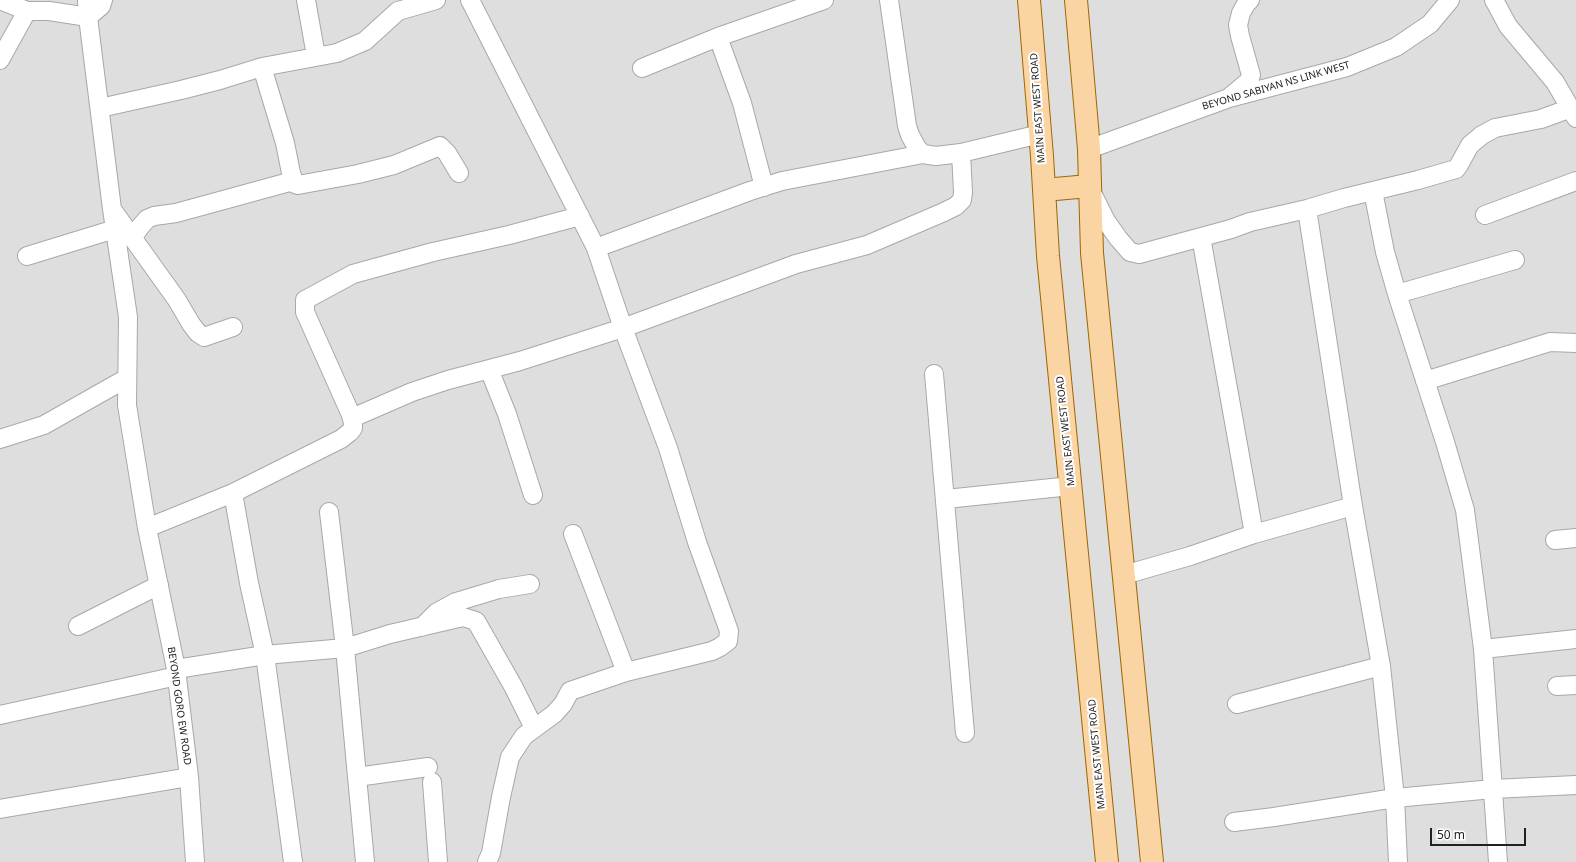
<!DOCTYPE html>
<style>
body{margin:0}
#map{position:relative;width:1576px;height:862px;overflow:hidden;background:#f1eee8;font-family:"Noto Sans",sans-serif}
canvas{display:block}
.scale{position:absolute;left:1430px;top:828px;width:96px;height:18px;box-sizing:border-box;border:2px solid #212121;border-top:0;padding-left:5px;font-size:12px;line-height:14px;white-space:nowrap;color:#212121;-webkit-text-stroke:3px #fff;paint-order:stroke}
</style>
<div id="map">
<canvas width="1576" height="862"></canvas>
<div class="scale">50 m</div>
</div>
<script>
const context = document.querySelector('canvas').getContext('2d');
context.lineJoin = 'round';
function fillPath(path, color) { context.fillStyle = color; context.fill(path, 'evenodd'); }
const shape = rows => new Path2D(rows.map(r => 'M' + r).join(''));
function trace(path, color, width, dash) { context.strokeStyle = color; context.lineWidth = width; context.lineCap = dash ? 'butt' : 'round'; context.setLineDash(dash || []); context.stroke(path); }
function label(font, color, halo, rows, align = 'center') {
  context.font = font + ' "Noto Sans",sans-serif'; context.lineWidth = 4; context.setLineDash([]); context.textBaseline = 'middle'; context.strokeStyle = halo; context.fillStyle = color; for (const [text, x, y, turn = 0] of rows) {
    context.save(); context.translate(x, y); context.rotate((+turn || 0) * Math.PI / 180); context.textAlign = isNaN(turn) ? turn : align; if (halo) context.strokeText(text, 0, 0); context.fillText(text, 0, 0); context.restore();
  }
}
fillPath(shape([
 [0,0,1576,0,1576,862,0,862]
]), '#dfdede');
const minor = shape([
 [0,0,27,11,49,11,88,17,101,6,103,0],
 [87,0,88,17,112,209,128,317,127,405,147,528,176,669,189,777,195,862],
 [306,0,316,56],
 [470,0,596,248,623,328,668,448,697,542,729,631,728,641,720,647,712,651,626,672,570,691,563,704,554,714,524,736,510,757,501,797,491,853,487,862],
 [889,0,907,126,910,135,917,148,923,154],
 [1494,0,1508,26,1555,82,1576,118],
 [718,37,742,103,764,187],
 [0,60,27,11],
 [262,67,285,143,291,173,295,184,298,185,358,174,394,165,440,146,447,153,459,173],
 [642,68,718,37,824,0],
 [1231,96,1249,81,1251,75,1240,36,1238,25,1241,13,1246,4,1250,0],
 [100,108,181,90,220,80,262,67,337,53,365,41,398,11,436,0],
 [1089,149,1229,98,1347,67,1396,47,1430,24,1450,0],
 [1091,191,1106,221,1118,238,1130,252,1139,254,1231,229,1250,222,1307,209,1344,198,1418,180,1456,169,1459,165,1470,145,1482,135,1495,128,1541,119,1571,108],
 [1373,191,1385,252,1397,294,1445,442,1465,510,1483,649,1498,862],
 [1307,209,1353,506,1381,666,1395,798,1398,862],
 [114,212,177,300,191,324,198,333,204,337,233,327],
 [1485,215,1576,181],
 [133,237,140,227,147,219,154,216,176,213,293,181],
 [1201,237,1254,534],
 [596,248,750,191,782,181,923,154,936,156,961,153,1040,134],
 [27,256,115,229],
 [1397,294,1515,260],
 [489,369,507,414,533,495],
 [934,374,965,733],
 [1425,381,1550,342,1576,343],
 [352,418,412,392,448,380,520,361,623,328,796,264,867,245,944,212,956,206,962,200,963,192,961,153],
 [0,439,44,425,127,378],
 [233,493,249,583,265,655,293,862],
 [946,499,1071,486],
 [329,512,345,648,365,862],
 [147,528,233,493,341,439,350,432,353,428,353,423,351,415,305,312,305,300,353,274,433,252,509,235,580,216],
 [573,534,626,672],
 [1555,540,1576,538],
 [1124,575,1190,556,1254,534,1353,506],
 [78,626,159,585],
 [422,627,436,613,456,602,499,589,530,584],
 [1483,649,1576,639],
 [176,669,265,655,345,648,390,634,463,617,476,621,513,686,534,728],
 [1557,686,1576,685],
 [1237,704,1381,666],
 [0,715,177,676],
 [357,777,428,767],
 [432,782,438,862],
 [0,809,189,777],
 [1234,822,1274,817,1395,798,1493,789,1576,785]
]);
const major = shape([
 [1029,0,1042,156,1048,256,1107,862],
 [1076,0,1089,149,1092,253,1152,862],
 [1044,190,1089,186]
]);
trace(minor, '#a8a8a8', 20);
trace(major, '#9d6801', 24);
trace(minor, '#fff', 18);
trace(major, '#fbd4a3', 22);
label('10px', '#212121', '#fff', [
 ["BEYOND SABIYAN NS LINK WEST",1276,86,-16],
 ["MAIN EAST WEST ROAD",1038,108,-94],
 ["MAIN EAST WEST ROAD",1066,431,-96],
 ["BEYOND GORO EW ROAD",179,706,82],
 ["MAIN EAST WEST ROAD",1097,754,-95]
]);
</script>
